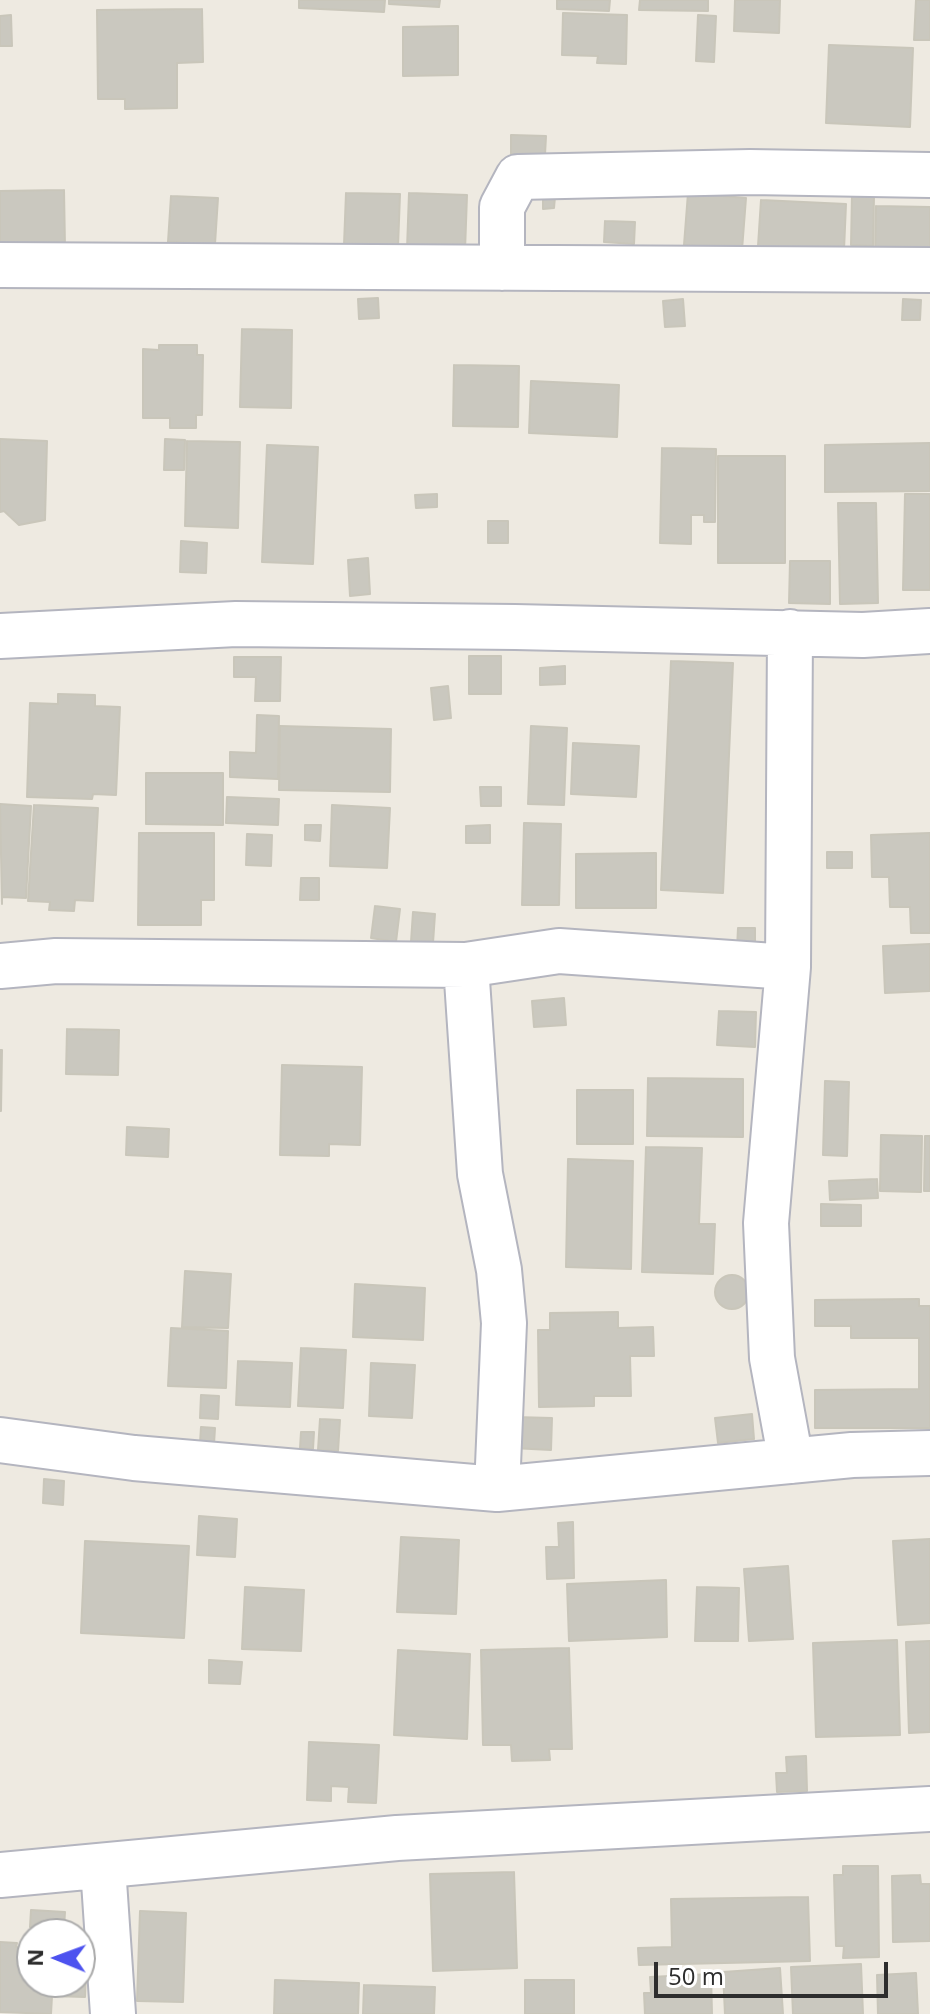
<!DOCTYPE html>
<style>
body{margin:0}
#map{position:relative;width:930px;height:2014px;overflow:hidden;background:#eeeae1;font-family:"Open Sans",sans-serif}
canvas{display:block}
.north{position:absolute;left:16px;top:1918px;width:80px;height:80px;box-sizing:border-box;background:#fff;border:2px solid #ababab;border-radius:50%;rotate:271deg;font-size:22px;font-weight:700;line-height:32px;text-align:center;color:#2d2d2d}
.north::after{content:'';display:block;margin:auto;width:28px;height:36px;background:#4d52ef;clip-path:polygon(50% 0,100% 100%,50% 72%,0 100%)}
.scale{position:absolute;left:654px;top:1962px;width:234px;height:36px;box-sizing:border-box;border:4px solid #2d2d2d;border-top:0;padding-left:10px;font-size:24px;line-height:28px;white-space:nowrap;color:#2d2d2d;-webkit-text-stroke:6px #fff;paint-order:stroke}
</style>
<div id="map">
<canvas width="930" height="2014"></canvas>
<div class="north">N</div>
<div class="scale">50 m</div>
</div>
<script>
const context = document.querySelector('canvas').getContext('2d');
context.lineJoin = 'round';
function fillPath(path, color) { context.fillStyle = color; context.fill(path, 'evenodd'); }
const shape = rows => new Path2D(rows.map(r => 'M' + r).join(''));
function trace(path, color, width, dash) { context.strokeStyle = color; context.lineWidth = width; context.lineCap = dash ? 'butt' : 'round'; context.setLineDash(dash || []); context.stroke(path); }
const building = shape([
 [299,0,385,0,384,12,299,8,299,0],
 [389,0,440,0,439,7,389,4,389,0],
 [557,0,610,0,609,11,557,9,557,0],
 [640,0,708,0,708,11,639,10,640,0],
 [735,0,780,0,779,33,734,31,735,0],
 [916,0,930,0,930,40,914,40,916,0],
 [202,9,203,62,177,63,177,108,125,109,125,99,98,99,97,10,202,9],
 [563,13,627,15,626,64,597,63,598,56,562,55,563,13],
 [11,15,12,46,0,46,0,16,11,15],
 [698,15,716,16,714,62,696,61,698,15],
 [458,26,458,75,403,76,403,27,458,26],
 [829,45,913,48,910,127,826,123,829,45],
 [511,135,546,136,545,155,511,154,511,135],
 [64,190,65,248,0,249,0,191,64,190],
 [346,193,400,194,398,247,344,245,346,193],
 [409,193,467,195,465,251,407,249,409,193],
 [688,193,746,198,742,250,684,245,688,193],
 [852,195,874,196,873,246,851,245,852,195],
 [171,196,218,198,215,244,168,242,171,196],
 [555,197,554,208,543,209,543,198,555,197],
 [761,200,846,204,844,250,758,246,761,200],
 [876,206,930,207,930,258,875,257,876,206],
 [605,221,635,222,634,244,604,242,605,221],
 [378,298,379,318,359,319,358,299,378,298],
 [683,299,685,326,665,327,663,301,683,299],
 [903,299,921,300,920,320,902,320,903,299],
 [242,329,292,330,291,408,240,407,242,329],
 [159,345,197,345,197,355,203,355,202,415,196,415,196,428,170,428,170,418,143,418,143,349,159,350,159,345],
 [454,365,519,366,518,427,453,426,454,365],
 [531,381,619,385,617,437,529,433,531,381],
 [0,439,47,441,45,520,19,525,4,511,0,512,0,439],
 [165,439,185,440,184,470,164,470,165,439],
 [187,441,240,442,238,528,185,526,187,441],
 [930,443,930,491,825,492,825,445,930,443],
 [267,445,318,447,313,564,262,562,267,445],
 [662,448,716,449,715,522,704,522,704,515,691,515,691,544,660,543,662,448],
 [718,456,785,456,785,563,718,563,718,456],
 [437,494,437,507,416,508,415,495,437,494],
 [905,494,930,494,930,590,903,590,905,494],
 [838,503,876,503,878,603,840,604,838,503],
 [488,521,508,521,508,543,488,543,488,521],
 [181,541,207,543,206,573,180,572,181,541],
 [368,558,370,594,350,596,348,560,368,558],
 [790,561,830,561,830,604,789,603,790,561],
 [469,656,501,656,501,694,469,694,469,656],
 [234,657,281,657,280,701,255,701,256,677,234,677,234,657],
 [671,661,733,663,723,893,661,890,671,661],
 [565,666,565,684,540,685,540,668,565,666],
 [448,686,451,718,434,720,431,688,448,686],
 [58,694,95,695,95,706,120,707,116,795,93,794,92,799,27,797,30,703,58,704,58,694],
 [257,715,279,716,278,779,230,777,230,752,256,753,257,715],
 [280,726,391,729,390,792,279,790,280,726],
 [531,726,567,728,564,805,528,804,531,726],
 [573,743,639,746,636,797,571,794,573,743],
 [146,773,223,773,223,825,146,824,146,773],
 [480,787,501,787,501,806,481,806,480,787],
 [227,797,279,799,278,825,226,823,227,797],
 [0,804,31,806,26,898,2,897,2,904,0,804],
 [34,805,98,808,93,901,75,900,74,911,49,910,50,902,28,901,34,805],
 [332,805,390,808,387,868,330,866,332,805],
 [524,823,561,824,559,905,522,905,524,823],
 [305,825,321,825,320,841,305,840,305,825],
 [490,825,490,843,466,843,466,826,490,825],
 [139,833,214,833,214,900,201,900,201,925,138,925,139,833],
 [930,833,930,933,911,933,910,907,890,907,889,877,872,877,871,835,930,833],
 [247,834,272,835,271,866,246,865,247,834],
 [827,852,852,852,852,868,827,868,827,852],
 [656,853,656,908,576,908,576,854,656,853],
 [301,878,319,878,319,900,300,900,301,878],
 [375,906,400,909,396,942,371,938,375,906],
 [413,912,435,914,433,943,411,942,413,912],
 [738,928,755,928,755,949,737,949,738,928],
 [930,944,930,991,885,993,883,946,930,944],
 [564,998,566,1025,534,1027,532,1001,564,998],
 [719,1011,756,1012,755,1047,717,1045,719,1011],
 [67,1029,119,1030,118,1075,66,1074,67,1029],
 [0,1050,2,1050,1,1111,0,1111,0,1050],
 [282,1065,362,1067,360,1145,329,1144,329,1156,280,1155,282,1065],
 [648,1078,743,1079,743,1137,647,1136,648,1078],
 [825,1081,849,1082,847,1156,823,1155,825,1081],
 [577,1090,633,1090,633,1144,577,1144,577,1090],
 [127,1127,169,1129,168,1157,126,1155,127,1127],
 [881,1135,922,1136,921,1192,880,1191,881,1135],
 [925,1136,930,1136,930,1191,924,1191,925,1136],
 [646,1147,702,1148,699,1224,715,1224,713,1274,642,1272,646,1147],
 [568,1159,633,1161,631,1269,566,1267,568,1159],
 [877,1179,878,1198,830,1200,829,1181,877,1179],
 [821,1204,861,1205,861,1226,821,1226,821,1204],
 [185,1271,231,1274,228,1328,182,1327,185,1271],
 '715 1292a17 17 0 1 1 34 0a17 17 0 1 1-34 0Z',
 [355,1284,425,1288,423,1340,353,1337,355,1284],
 [919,1299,919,1306,930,1306,930,1428,815,1428,815,1390,919,1389,919,1338,851,1338,851,1326,815,1326,815,1300,919,1299],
 [618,1312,618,1328,653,1327,654,1356,630,1356,631,1396,594,1396,594,1406,539,1407,538,1330,550,1330,550,1313,618,1312],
 [171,1328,228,1331,226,1388,168,1386,171,1328],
 [301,1348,346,1350,343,1408,298,1406,301,1348],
 [238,1361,292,1363,290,1407,236,1405,238,1361],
 [371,1363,415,1365,412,1418,369,1416,371,1363],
 [201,1395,219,1396,218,1419,200,1418,201,1395],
 [752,1414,754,1439,718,1443,715,1418,752,1414],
 [514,1417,552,1418,551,1450,512,1448,514,1417],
 [320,1419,340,1420,338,1451,318,1450,320,1419],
 [201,1427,215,1428,214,1444,200,1443,201,1427],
 [301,1432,314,1432,313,1449,300,1448,301,1432],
 [44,1479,64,1481,63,1505,43,1503,44,1479],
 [199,1516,237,1519,235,1557,197,1555,199,1516],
 [573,1522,574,1578,547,1579,546,1547,559,1547,558,1523,573,1522],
 [401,1537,459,1540,456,1614,397,1612,401,1537],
 [930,1539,930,1623,898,1625,893,1541,930,1539],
 [85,1541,189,1546,184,1638,81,1633,85,1541],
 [788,1566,793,1639,749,1641,744,1569,788,1566],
 [666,1580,667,1637,569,1641,567,1584,666,1580],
 [245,1587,304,1590,301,1651,242,1649,245,1587],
 [697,1587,739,1588,738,1641,695,1641,697,1587],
 [897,1640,900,1735,816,1737,813,1643,897,1640],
 [930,1641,930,1732,909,1733,906,1642,930,1641],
 [569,1648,572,1749,549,1749,550,1760,512,1761,511,1745,483,1745,481,1650,569,1648],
 [398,1650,470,1654,467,1739,394,1735,398,1650],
 [209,1660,242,1662,240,1684,209,1683,209,1660],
 [309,1742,379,1745,376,1803,348,1802,349,1787,331,1786,331,1801,307,1800,309,1742],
 [806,1756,807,1791,777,1792,776,1773,787,1773,786,1757,806,1756],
 [843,1866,878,1866,879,1957,843,1958,844,1946,836,1946,834,1875,843,1875,843,1866],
 [514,1872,517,1968,433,1971,430,1874,514,1872],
 [920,1875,921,1884,930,1884,930,1941,893,1942,892,1876,920,1875],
 [808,1897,810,1961,639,1965,638,1948,672,1947,671,1899,808,1897],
 [31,1910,65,1912,64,1928,30,1927,31,1910],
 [140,1911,186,1913,183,2002,137,2001,140,1911],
 [0,1942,17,1943,16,1947,32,1948,32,1982,80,1982,80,1946,87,1946,85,1997,52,1996,51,2014,0,2012,0,1942],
 [861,1964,863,2014,793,2014,791,1967,861,1964],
 [780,1968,783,2014,725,2014,723,1972,780,1968],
 [916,1973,918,2014,878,2014,877,1975,916,1973],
 [711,1974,712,2014,645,2014,644,1993,651,1993,650,1977,711,1974],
 [275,1980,359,1983,358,2014,274,2014,275,1980],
 [525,1980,574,1980,574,2014,525,2014,525,1980],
 [364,1985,435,1987,434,2014,363,2014,364,1985]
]);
fillPath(building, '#cac8bf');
trace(building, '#c9c6ba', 2);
const minor = shape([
 [0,265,930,270],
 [502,268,502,207,518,177,750,172,930,175],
 [790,632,788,967,766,1223,772,1358,791,1461],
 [0,636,236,624,515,627,863,635,930,631],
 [466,965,480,1174,499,1270,504,1323,497,1489],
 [0,966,56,961,466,965,559,951,788,967],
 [0,1440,134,1458,497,1489,852,1455,930,1453],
 [103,1867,113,2014],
 [0,1875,397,1838,930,1809]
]);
trace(minor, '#b4b5bf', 48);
trace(minor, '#fff', 44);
</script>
